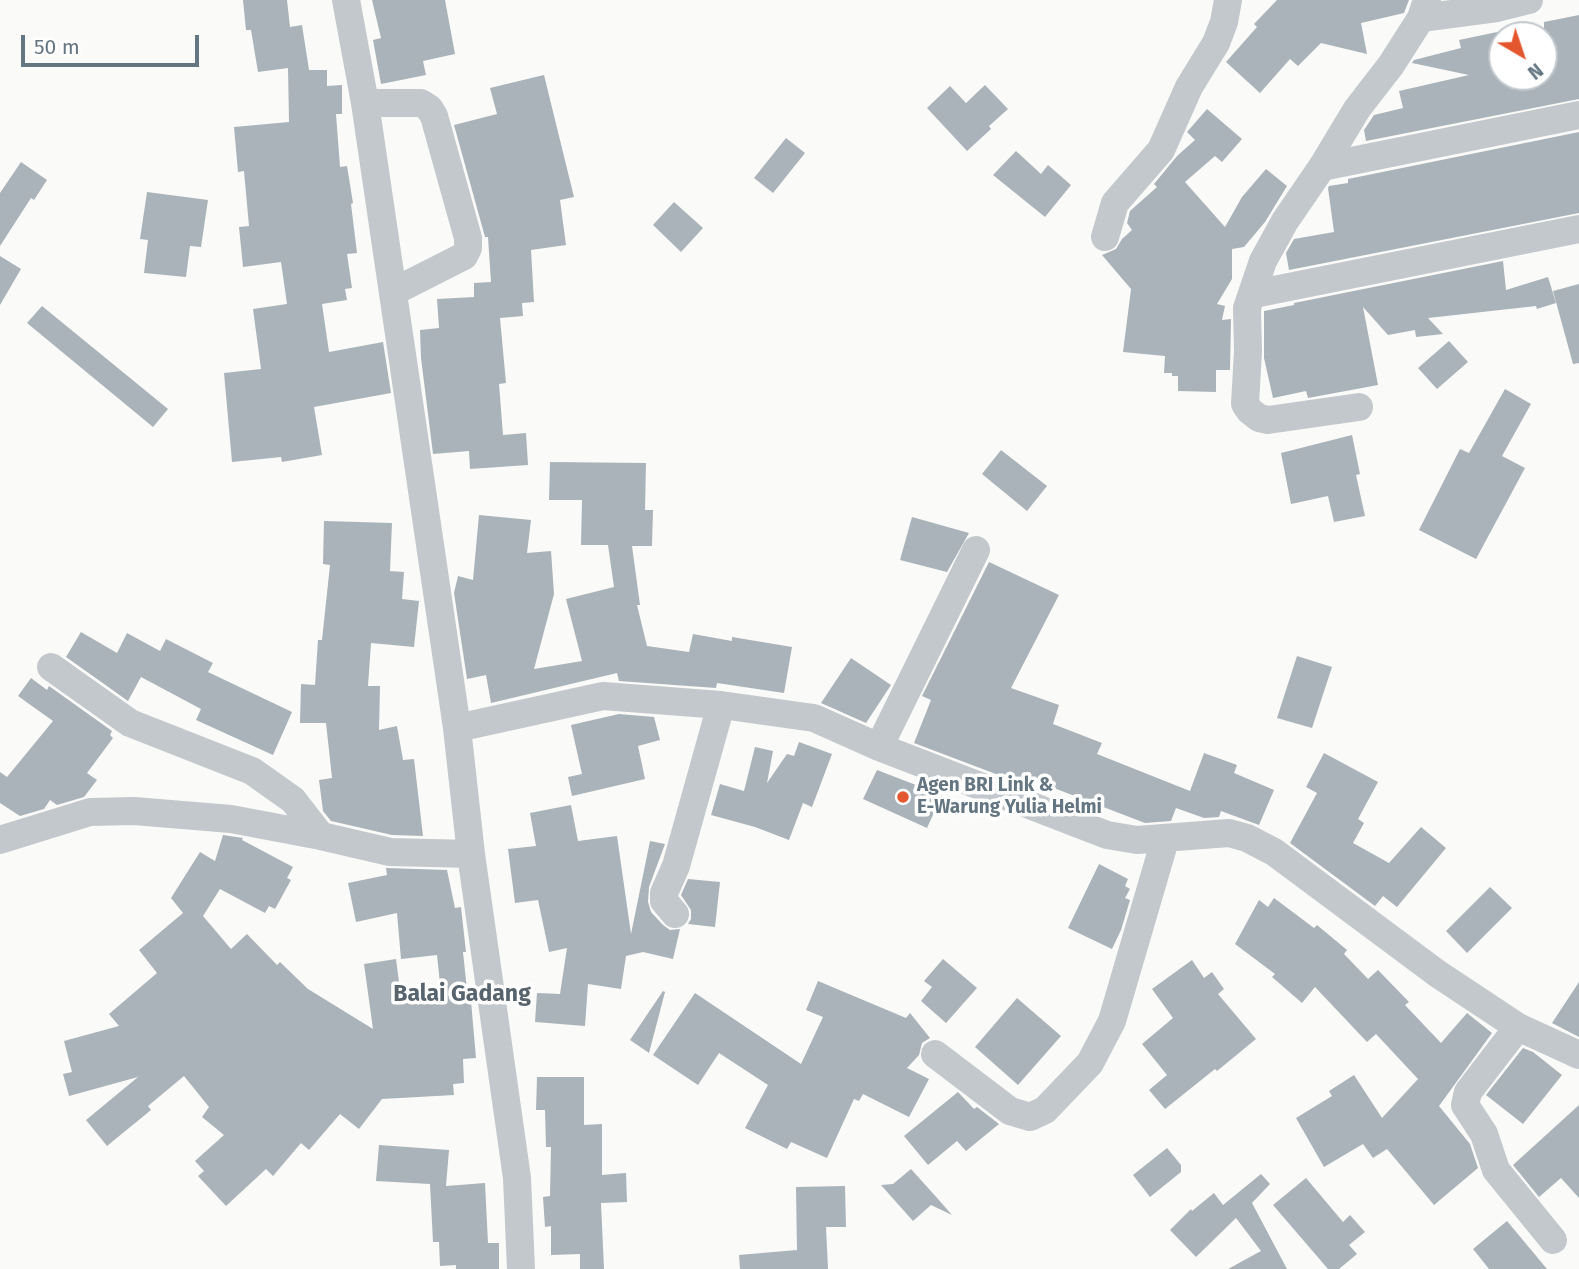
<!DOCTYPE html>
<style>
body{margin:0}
#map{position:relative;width:1579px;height:1269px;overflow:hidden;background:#fafaf8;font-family:"Fira Sans",sans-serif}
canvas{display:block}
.north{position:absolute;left:1488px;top:21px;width:70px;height:70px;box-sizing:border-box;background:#fff;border:2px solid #c1c8cd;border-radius:50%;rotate:141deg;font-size:19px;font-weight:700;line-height:28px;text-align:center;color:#657683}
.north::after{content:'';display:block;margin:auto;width:24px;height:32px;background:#e4572e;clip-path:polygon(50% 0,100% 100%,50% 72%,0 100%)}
.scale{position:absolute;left:21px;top:35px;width:178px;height:32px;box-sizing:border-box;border:4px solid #657683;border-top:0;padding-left:9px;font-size:21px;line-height:24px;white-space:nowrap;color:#657683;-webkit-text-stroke:5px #fff;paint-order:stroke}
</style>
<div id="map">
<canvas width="1579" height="1269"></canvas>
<div class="north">N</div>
<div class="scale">50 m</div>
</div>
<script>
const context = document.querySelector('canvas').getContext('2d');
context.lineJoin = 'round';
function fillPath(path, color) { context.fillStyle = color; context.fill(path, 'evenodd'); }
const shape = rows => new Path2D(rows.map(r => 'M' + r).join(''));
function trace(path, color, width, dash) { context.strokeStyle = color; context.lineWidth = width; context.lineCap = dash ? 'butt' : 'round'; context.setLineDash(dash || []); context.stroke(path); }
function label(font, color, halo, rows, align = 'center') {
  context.font = font + ' "Fira Sans",sans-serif'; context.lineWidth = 7; context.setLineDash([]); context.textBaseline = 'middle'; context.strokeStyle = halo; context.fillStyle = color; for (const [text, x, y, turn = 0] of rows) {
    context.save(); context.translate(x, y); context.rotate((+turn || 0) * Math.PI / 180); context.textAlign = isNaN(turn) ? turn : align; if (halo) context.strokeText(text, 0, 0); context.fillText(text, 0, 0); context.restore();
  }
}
fillPath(shape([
 [243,0,287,0,290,27,302,25,309,70,327,70,327,86,342,85,342,114,336,114,340,167,347,166,353,203,351,204,357,253,347,254,352,288,345,289,347,300,322,304,329,352,383,342,391,393,314,407,322,455,282,462,281,457,232,462,224,373,261,369,253,309,287,304,281,262,243,267,239,227,249,226,244,171,238,172,234,127,289,122,288,68,258,72,251,30,246,30],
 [372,0,445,0,455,54,423,61,426,75,381,84,373,40,381,38],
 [1277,0,1409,0,1404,13,1361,23,1367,54,1321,43,1298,66,1290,59,1260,93,1226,62,1257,27,1254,24],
 [1579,15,1579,99,1366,141,1364,130,1374,115,1403,108,1399,91,1469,75,1412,63,1414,60,1461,48,1459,40,1502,31,1502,79,1544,77,1544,22],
 [544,75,574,197,560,200,566,245,531,250,534,302,522,303,523,316,500,318,506,383,499,384,503,435,526,433,528,465,470,469,469,451,433,454,421,358,420,330,439,328,437,299,474,297,474,283,491,282,488,237,485,237,454,125,497,114,490,88],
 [985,85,1008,109,989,126,991,129,967,151,927,108,950,86,966,103],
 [1207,109,1242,139,1222,162,1215,156,1185,182,1225,227,1242,197,1266,169,1287,186,1265,222,1244,247,1232,249,1232,279,1217,304,1225,306,1222,320,1231,319,1230,370,1216,370,1216,392,1178,391,1178,376,1172,376,1172,373,1164,373,1165,356,1123,352,1131,289,1102,255,1116,249,1122,239,1132,230,1127,223,1130,211,1157,187,1154,184,1177,156,1195,140,1187,132],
 [1579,132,1579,213,1289,270,1286,253,1294,239,1334,232,1328,188,1329,186,1348,183,1348,179],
 [786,138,805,153,773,193,754,178],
 [1016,151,1041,174,1048,165,1071,185,1045,217,993,175],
 [21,162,47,180,34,200,31,198,0,246,0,193],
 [147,192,208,200,201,247,190,246,186,277,144,273,148,240,140,239],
 [674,202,703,228,681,252,653,225],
 [0,256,21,269,0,305],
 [1503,261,1506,290,1548,277,1556,303,1537,309,1536,306,1428,318,1443,334,1416,337,1415,330,1388,335,1363,307,1378,385,1308,398,1306,391,1273,398,1264,358,1264,311,1294,305,1294,303],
 [1579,284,1579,363,1573,364,1553,291],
 [42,306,168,409,153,427,27,323],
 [1449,341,1468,362,1437,389,1418,368],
 [1505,389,1531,404,1502,456,1525,468,1476,559,1419,530,1460,449,1469,453],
 [1352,435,1360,474,1356,475,1365,516,1334,522,1328,496,1291,504,1281,453],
 [1001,450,1047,486,1027,511,982,474],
 [550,462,646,463,645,510,653,510,652,546,632,546,640,605,637,605,647,646,689,652,693,634,732,641,732,637,792,647,784,693,717,683,716,688,619,681,617,673,491,703,486,675,467,679,454,593,458,576,473,580,479,515,531,520,527,553,551,551,554,594,534,669,582,661,566,599,614,587,608,545,581,545,582,500,549,500],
 [912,517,969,533,947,572,900,560],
 [324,521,392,523,390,571,404,572,402,599,419,601,414,647,371,643,368,686,380,686,379,730,397,726,403,760,414,759,423,836,392,835,331,821,323,811,319,780,332,778,326,723,300,723,301,684,315,685,318,640,322,640,330,565,323,564],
 [989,562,1059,595,1011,688,1059,705,1053,724,1102,743,1097,754,1190,791,1204,753,1237,765,1234,773,1274,790,1259,825,1221,811,1219,817,1204,818,1176,808,1171,821,1145,823,1033,780,1030,787,914,743,931,700,922,696],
 [81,632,117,653,127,633,160,651,166,639,213,663,208,672,292,712,273,755,196,720,201,709,141,677,128,701,66,657],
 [1297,656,1332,667,1312,728,1277,718],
 [851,658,891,685,866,723,821,703],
 [31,678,47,690,49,686,112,731,110,735,113,738,87,773,97,780,84,797,57,805,50,800,44,809,20,816,0,803,0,772,7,777,53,721,18,696],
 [619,714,654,717,660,740,638,746,645,779,572,796,568,777,582,774,571,725],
 [799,742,832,754,812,807,803,803,789,840,755,827,711,815,720,784,744,791,755,747,773,751,767,783,787,754,794,756],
 [1324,753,1378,782,1358,819,1364,823,1353,843,1389,863,1421,827,1446,848,1397,907,1383,896,1375,906,1290,843,1317,793,1306,787],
 [877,770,942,795,927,828,863,799],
 [571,805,578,841,617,836,631,934,650,841,665,844,649,887,648,902,651,912,663,925,670,930,680,929,673,959,643,952,626,956,621,989,588,984,585,1026,535,1022,537,993,560,994,567,948,549,952,538,900,515,903,508,849,536,846,530,813],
 [223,835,243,838,242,840,293,867,287,878,291,880,275,909,269,906,265,913,220,889,203,916,231,949,247,934,277,965,280,962,308,989,373,1029,364,964,396,959,401,997,441,993,437,955,401,959,397,913,356,922,348,883,387,875,386,868,447,870,455,908,461,907,466,952,463,952,467,990,470,990,476,1058,463,1059,464,1083,453,1084,454,1095,382,1099,359,1129,340,1114,309,1150,301,1143,273,1176,266,1169,226,1206,198,1176,204,1171,195,1161,224,1135,202,1117,209,1107,184,1076,148,1106,151,1110,107,1146,86,1120,138,1077,69,1096,63,1074,72,1072,64,1041,119,1026,109,1014,157,973,139,950,183,913,171,898,200,852,215,861],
 [1099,864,1128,879,1125,886,1130,889,1125,898,1130,900,1121,930,1112,949,1068,928],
 [688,879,720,882,715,927,688,924,691,919,691,910,681,895],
 [1490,887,1512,908,1467,953,1446,931],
 [1274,898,1314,928,1317,925,1347,950,1344,954,1368,979,1378,970,1409,1002,1405,1005,1441,1043,1467,1013,1492,1033,1439,1106,1470,1144,1478,1168,1434,1205,1387,1149,1373,1158,1363,1144,1324,1167,1296,1118,1332,1096,1329,1091,1354,1075,1382,1118,1418,1079,1376,1034,1367,1042,1315,987,1302,1003,1272,977,1275,974,1235,944,1259,900,1268,907],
 [943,959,977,988,946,1023,921,1001,932,987,924,981],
 [1192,960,1204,978,1212,972,1224,989,1218,994,1256,1039,1217,1071,1215,1069,1165,1109,1149,1090,1167,1075,1142,1044,1173,1018,1152,989],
 [818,981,906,1018,910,1013,930,1038,922,1043,919,1055,907,1068,929,1079,909,1117,863,1094,859,1101,854,1099,827,1158,791,1142,787,1149,745,1128,768,1085,719,1053,698,1085,653,1055,695,993,801,1064,823,1017,806,1010],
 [1579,982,1579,1037,1552,1023],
 [663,991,665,992,649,1053,630,1040],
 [1017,998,1061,1036,1018,1085,975,1047],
 [1523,1048,1533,1052,1562,1075,1523,1124,1486,1095],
 [537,1077,584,1077,584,1125,602,1124,602,1175,626,1173,627,1202,601,1203,604,1269,580,1269,580,1254,551,1255,551,1226,545,1227,543,1197,550,1196,551,1147,546,1147,545,1110,536,1110],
 [958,1092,974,1109,977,1107,999,1124,966,1151,957,1141,928,1165,904,1136],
 [1579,1105,1579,1198,1561,1178,1539,1197,1513,1165],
 [379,1145,449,1150,446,1186,485,1183,488,1243,499,1243,499,1269,456,1269,456,1265,440,1266,439,1242,433,1242,430,1184,376,1181],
 [1167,1148,1181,1165,1181,1172,1150,1197,1133,1175],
 [911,1169,938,1199,952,1215,931,1205,913,1221,881,1185,893,1184],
 [1261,1174,1270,1184,1252,1203,1287,1269,1228,1269,1261,1251,1236,1218,1196,1257,1170,1230,1191,1209,1192,1211,1214,1193,1223,1205],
 [1306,1178,1343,1222,1350,1215,1365,1232,1349,1245,1357,1254,1339,1269,1328,1269,1273,1205],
 [845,1186,846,1227,826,1227,828,1269,740,1269,739,1255,797,1250,796,1187],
 [1507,1221,1547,1269,1489,1269,1473,1249]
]), '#aab3b9');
trace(shape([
 [346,0,365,103,457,728,471,854,517,1178,521,1269],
 [1421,18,1497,8,1529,0],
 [365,103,421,103,429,108,434,116,468,238,468,248,464,256,393,292],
 [1322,167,1579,115],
 [1105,237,1115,203,1161,150,1189,87,1216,43,1224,22,1228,0],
 [1254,294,1579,229],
 [1359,407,1268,420,1259,418,1250,411,1245,404,1248,351,1247,308,1263,261,1285,221,1322,167,1357,109,1391,65,1421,18,1427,0],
 [51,667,130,723,252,771,293,800,321,836],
 [457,728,603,696,721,705,814,718,879,747,1107,835,1137,840,1229,833,1247,838,1274,852,1438,974,1518,1027,1579,1055],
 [879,747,976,550],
 [0,840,90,812,134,811,231,819,321,836,390,852,471,854],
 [675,914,664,901,664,893,676,866,721,705],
 [1518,1027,1468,1092,1465,1105,1484,1134,1496,1170,1553,1240],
 [935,1054,1010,1111,1030,1117,1045,1110,1090,1063,1112,1021,1165,840]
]), '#c3c8cc', 28);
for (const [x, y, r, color] of [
 [903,797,7,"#e4572e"]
]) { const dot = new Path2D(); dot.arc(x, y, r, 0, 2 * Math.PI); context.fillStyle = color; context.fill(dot); trace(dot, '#fff', 2.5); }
label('bold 19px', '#657683', '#fff', [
 ["Agen BRI Link &",917,786],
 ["E-Warung Yulia Helmi",917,808]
], 'left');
label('bold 23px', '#57646e', '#fff', [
 ["Balai Gadang",462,995]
]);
</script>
